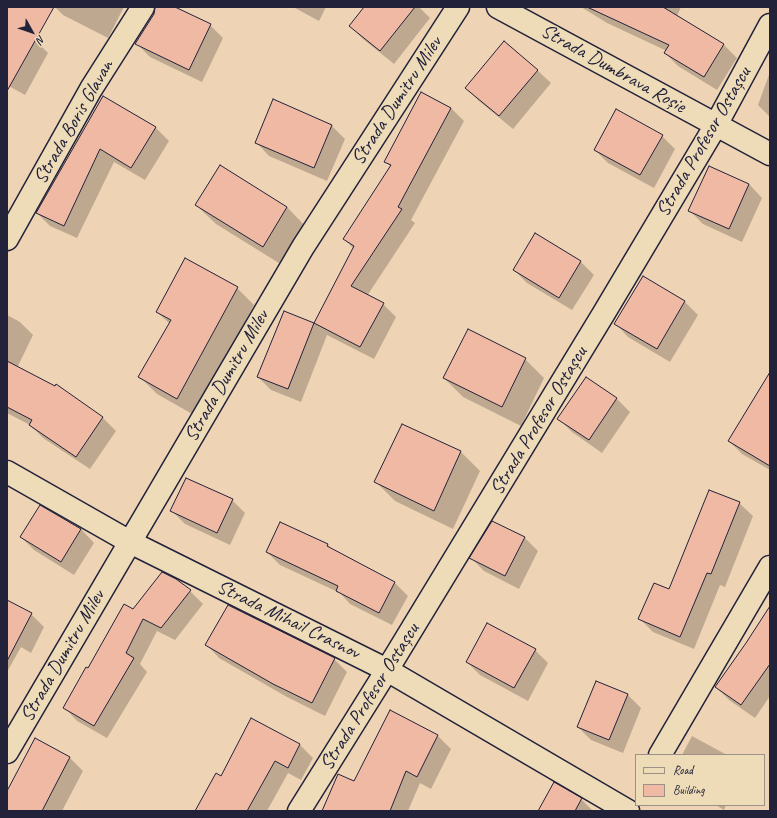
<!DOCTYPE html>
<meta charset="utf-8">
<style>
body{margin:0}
#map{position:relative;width:777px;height:818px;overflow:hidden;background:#eed4b4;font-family:Caveat,sans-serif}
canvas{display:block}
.frame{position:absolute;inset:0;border:8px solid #22223b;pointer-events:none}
.legend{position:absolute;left:635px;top:754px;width:130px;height:52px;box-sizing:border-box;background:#eedbb8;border:1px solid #9c9186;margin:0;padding:5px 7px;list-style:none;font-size:12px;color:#22223b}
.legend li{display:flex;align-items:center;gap:8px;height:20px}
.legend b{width:20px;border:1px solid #9c9186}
.north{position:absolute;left:12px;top:12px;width:40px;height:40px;-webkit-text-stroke:3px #eedbb8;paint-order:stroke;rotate:130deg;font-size:11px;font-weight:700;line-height:16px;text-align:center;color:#22223b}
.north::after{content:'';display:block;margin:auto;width:14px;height:18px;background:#22223b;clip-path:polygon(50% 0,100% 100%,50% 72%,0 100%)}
</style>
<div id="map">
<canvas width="777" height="818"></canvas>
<div class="frame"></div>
<ul class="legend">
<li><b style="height:5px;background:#eedbb8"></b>Road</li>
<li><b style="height:11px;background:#f0b9a4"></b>Building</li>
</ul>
<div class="north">N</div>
</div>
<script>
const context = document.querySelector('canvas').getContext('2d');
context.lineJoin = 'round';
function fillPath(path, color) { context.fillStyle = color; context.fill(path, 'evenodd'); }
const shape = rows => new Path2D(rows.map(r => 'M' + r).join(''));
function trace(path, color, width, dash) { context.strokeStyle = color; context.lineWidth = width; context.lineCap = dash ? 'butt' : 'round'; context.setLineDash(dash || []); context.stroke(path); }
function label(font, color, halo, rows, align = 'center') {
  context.font = font + ' Caveat,sans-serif'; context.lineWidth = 3; context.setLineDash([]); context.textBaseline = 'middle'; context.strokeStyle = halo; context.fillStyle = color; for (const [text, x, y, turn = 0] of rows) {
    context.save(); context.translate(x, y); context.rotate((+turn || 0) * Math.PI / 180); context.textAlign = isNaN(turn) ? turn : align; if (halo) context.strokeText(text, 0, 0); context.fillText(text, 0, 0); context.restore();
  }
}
fillPath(shape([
 [55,7,124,7,108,38,63,15],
 [156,7,173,7,210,25,223,38,202,82,150,57,137,44,154,14],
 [293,7,326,7,319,21],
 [365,7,419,7,430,18,394,64,363,39,350,26],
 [581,7,681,7,677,16,724,45,737,58,717,90,678,66,665,53,667,51,607,23],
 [7,24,35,40,48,53,25,95,7,85],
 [537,70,551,83,513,129,479,101,466,88],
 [770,72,770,117,758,105],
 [104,97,155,127,169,141,145,180,114,162,77,238,50,226,37,213],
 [274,101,332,126,345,139,327,181,269,156,256,142],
 [451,108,464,121,411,220,415,223,367,296,383,304,396,317,374,359,327,335,301,402,271,390,258,377,284,312,314,324,354,249,344,239,391,167,385,161],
 [662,136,675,149,654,188,608,163,595,150],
 [220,167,287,207,306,227,282,265,216,224,196,205],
 [709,167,749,184,762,198,742,242,703,224,690,211],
 [535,235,581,262,594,275,572,310,527,283,514,270],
 [643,277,685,302,698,315,670,362,628,337,615,323],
 [237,288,254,305,194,415,157,394,140,377,170,324,157,312],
 [7,315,20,322,33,335,17,368,55,388,56,386,103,418,116,431,90,469,43,438,30,425,7,413],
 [525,359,544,378,521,426,463,397,444,378],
 [587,379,617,399,630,412,602,453,572,432,559,419],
 [770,398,770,470,742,454,729,441],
 [403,425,461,452,480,471,453,529,395,501,376,482],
 [232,500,245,513,230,545,185,524,172,511],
 [739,503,753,516,725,587,720,585,694,649,653,632,640,619,670,591],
 [493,522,525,538,538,551,519,589,484,571,471,558],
 [81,529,94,543,74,575,34,550,21,537],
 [327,544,332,549,395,583,408,596,392,625,350,604,340,593,280,565,267,552],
 [190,591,203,604,175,640,157,631,140,664,147,672,107,738,77,721,64,707,89,670,133,610],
 [7,601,31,614,44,627,31,653,21,647,7,672],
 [770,608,770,696,755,718,729,700,716,687],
 [206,644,334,659,347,672,325,716,287,697,219,658],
 [535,650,548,663,528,701,480,675,467,662],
 [627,694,641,708,623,753,591,740,578,727],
 [390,712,438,736,451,749,431,789,420,783,408,811,323,811,354,782],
 [251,720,300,745,313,758,301,780,288,773,267,811,201,811,222,778],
 [692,736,727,755,682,755],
 [35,739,70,758,83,771,62,811,7,811,7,797],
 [581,799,593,811,539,811],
 [716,805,726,805,724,810]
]), '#0003');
const building = shape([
 [7,7,54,7,7,91,7,7],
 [155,7,175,7,211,24,189,70,135,44,154,14,155,7],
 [364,7,415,7,380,51,349,26,364,7],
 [587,7,663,7,724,44,704,77,664,53,669,45,587,7],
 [504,41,538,70,499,116,465,88,504,41],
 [421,92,451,108,398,207,402,209,351,286,384,303,360,347,314,323,354,246,343,239,391,165,384,162,421,92],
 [103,96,156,127,131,168,100,149,64,226,36,213,103,96],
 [273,99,332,125,314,168,255,143,273,99],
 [616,109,663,135,640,175,594,150,616,109],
 [220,165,287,207,263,247,195,205,220,165],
 [709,166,749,184,729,229,688,211,709,166],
 [535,233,581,261,559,298,513,270,535,233],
 [185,258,238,287,177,399,138,377,171,320,156,312,185,258],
 [643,276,685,301,657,349,614,324,643,276],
 [284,311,314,323,288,389,257,377,284,311],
 [468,329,526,358,502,407,443,378,468,329],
 [7,361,55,386,56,384,103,417,76,457,29,425,32,420,7,407,7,361],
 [770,372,770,466,728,441,770,372],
 [586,377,617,398,589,440,557,419,586,377],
 [402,424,461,451,434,511,374,482,402,424],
 [186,478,233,499,217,533,170,511,186,478],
 [709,490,740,502,711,574,707,573,680,637,638,619,654,583,669,589,709,490],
 [40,505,81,529,61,562,20,537,40,505],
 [492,521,525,537,505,576,469,558,492,521],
 [280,522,328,544,327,546,395,582,379,613,336,591,338,586,266,552,280,522],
 [162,572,176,579,191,590,161,628,143,619,126,653,134,658,94,726,63,708,86,667,88,668,124,604,133,609,162,572],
 [7,600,32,613,7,661,7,600],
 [228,605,335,658,312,703,273,684,205,645,228,605],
 [770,606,770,664,741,705,715,687,746,643,770,606],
 [487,623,536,649,514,688,466,662,487,623],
 [596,681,628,694,609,740,577,727,596,681],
 [390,710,438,735,417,777,406,771,390,811,322,811,338,774,354,781,390,710],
 [251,718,300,744,288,768,275,761,247,811,195,811,216,773,221,776,251,718],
 [35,738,70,757,42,811,7,811,7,791,35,738],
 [554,782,582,798,575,811,538,811,554,782]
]);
fillPath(building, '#f0b9a4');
trace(building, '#22223b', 1);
const minor = shape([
 [498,7,770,154],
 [7,239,91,89,143,7],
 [7,472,130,542,387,670,628,811],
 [7,752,303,247,458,7],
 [660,755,770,567],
 [299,811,387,670,604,313,716,125,770,25]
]);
trace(minor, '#22223b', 25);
trace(minor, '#eedbb8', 22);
label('20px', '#22223b', '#eedbb8', [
 ["Strada Dumbrava Roșie",613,69,29],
 ["Strada Dumitru Milev",397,101,-57],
 ["Strada Boris Glavan",74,122,-60],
 ["Strada Profesor Ostașcu",704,142,-60],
 ["Strada Dumitru Milev",227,376,-60],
 ["Strada Profesor Ostașcu",539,421,-59],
 ["Strada Mihail Crasnov",288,620,26],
 ["Strada Dumitru Milev",63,656,-60],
 ["Strada Profesor Ostașcu",370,697,-58]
]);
</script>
